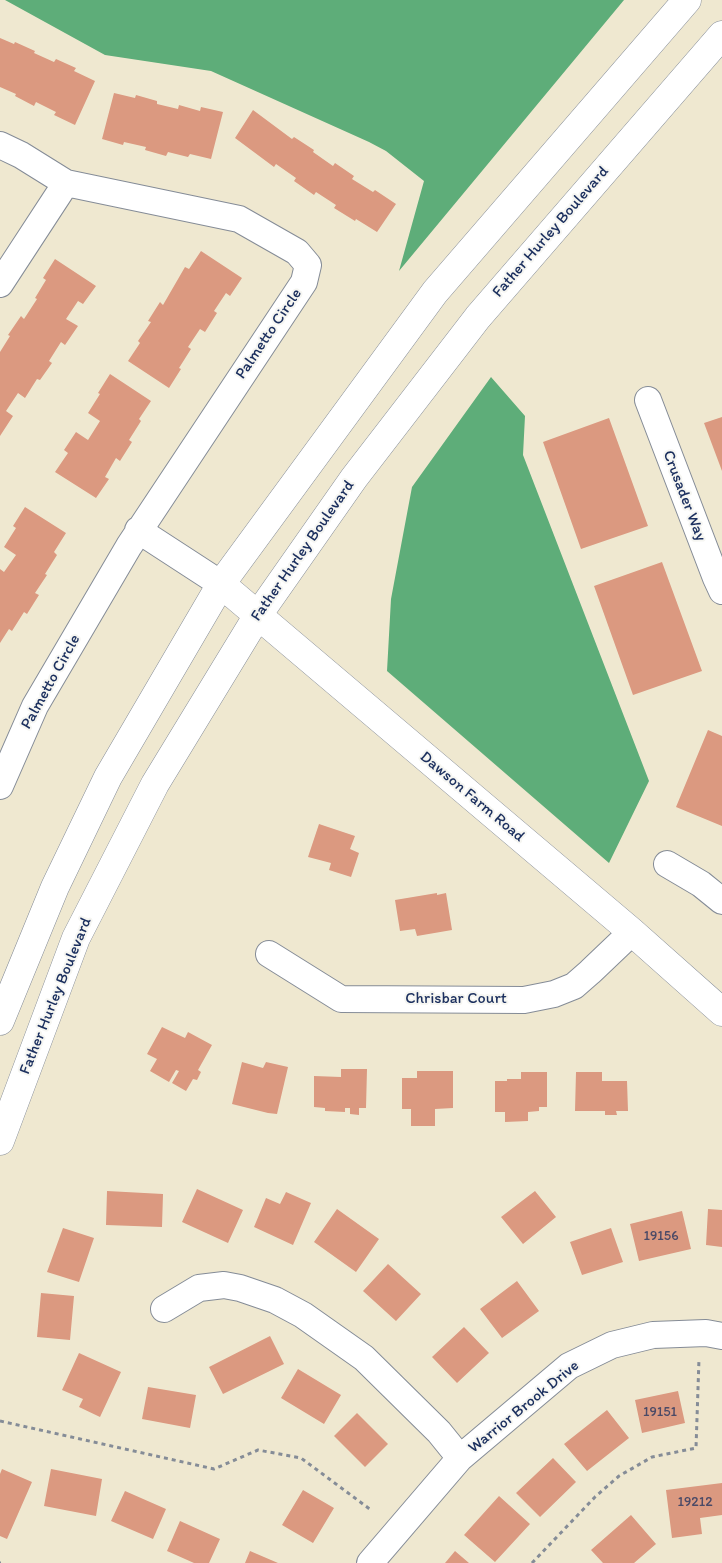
<!DOCTYPE html>
<style>
body{margin:0}
canvas{display:block;background:#efe8d0}
</style>
<canvas width="722" height="1563"></canvas>
<script>
const context = document.querySelector('canvas').getContext('2d');
context.lineJoin = 'round';
function fillPath(path, color) { context.fillStyle = color; context.fill(path, 'evenodd'); }
const shape = rows => new Path2D(rows.map(r => 'M' + r).join(''));
function trace(path, color, width, dash) { context.strokeStyle = color; context.lineWidth = width; context.lineCap = dash ? 'butt' : 'round'; context.setLineDash(dash || []); context.stroke(path); }
function label(font, color, halo, rows, align = 'center') {
  context.font = font + ' Itim,sans-serif'; context.lineWidth = 4; context.setLineDash([]); context.textBaseline = 'middle'; context.strokeStyle = halo; context.fillStyle = color; for (const [text, x, y, turn = 0] of rows) {
    context.save(); context.translate(x, y); context.rotate((+turn || 0) * Math.PI / 180); context.textAlign = isNaN(turn) ? turn : align; if (halo) context.strokeText(text, 0, 0); context.fillText(text, 0, 0); context.restore();
  }
}
fillPath(shape([
 [5,0,624,0,399,271,424,181,386,151,369,142,211,71,105,55],
 [491,377,525,416,523,455,649,781,609,863,387,671,391,599,412,487]
]), '#5ead79');
fillPath(shape([
 [0,38,14,44,15,42,35,51,34,53,54,62,56,59,76,68,74,71,95,81,75,125,54,115,56,112,36,102,34,106,15,96,16,94,0,87],
 [114,93,135,98,136,95,157,101,157,104,178,109,179,105,200,111,201,107,223,112,211,159,190,154,188,157,168,152,166,156,145,150,146,147,124,142,123,145,102,139],
 [253,110,292,139,294,137,314,150,313,152,333,166,335,163,354,176,352,179,373,192,375,190,396,204,377,232,356,219,355,221,334,208,336,205,316,192,314,195,294,181,296,178,276,164,274,167,235,138],
 [201,251,242,278,230,296,226,293,214,311,217,313,205,332,200,329,188,347,191,349,179,368,181,369,169,388,128,361,140,343,138,341,151,322,148,321,160,302,163,305,185,267,189,269],
 [55,259,96,286,83,304,78,301,66,319,78,326,65,345,61,342,49,361,52,363,40,380,37,379,25,398,18,393,6,411,13,416,0,436,0,352,10,336,8,335,21,316,24,319,37,299,35,298,46,280,43,278],
 [110,374,151,401,139,419,141,421,129,440,132,442,120,461,116,458,105,477,109,479,96,498,55,472,68,453,64,450,76,432,88,440,100,421,88,413,100,394,98,393],
 [722,417,722,471,704,423],
 [609,418,648,526,581,549,543,442],
 [25,507,66,533,54,552,57,555,45,574,47,575,35,593,39,595,27,614,24,612,12,631,9,629,0,643,0,569,4,572,16,555,4,547,16,528,13,526],
 [662,562,702,671,633,695,594,586],
 [708,730,722,736,722,826,676,807],
 [319,824,355,836,350,849,359,853,351,877,329,870,331,863,308,857],
 [437,893,437,895,446,893,452,930,417,936,415,929,400,931,395,900],
 [162,1027,185,1038,188,1032,212,1045,198,1070,201,1072,197,1080,193,1079,186,1091,172,1083,179,1071,176,1070,169,1082,150,1071,157,1059,147,1054],
 [242,1062,263,1068,266,1062,288,1067,277,1114,268,1113,232,1104],
 [341,1069,367,1069,366,1108,359,1108,359,1115,350,1114,350,1108,345,1108,345,1112,325,1111,325,1108,314,1107,314,1076,341,1077],
 [417,1071,453,1071,453,1108,435,1109,435,1126,411,1126,411,1109,402,1109,402,1078,417,1078],
 [521,1072,547,1072,547,1107,539,1107,539,1111,528,1112,528,1121,505,1122,505,1112,495,1112,495,1081,507,1081,507,1079,521,1079],
 [576,1072,602,1072,602,1081,627,1081,628,1111,616,1111,617,1115,605,1115,605,1111,575,1111],
 [197,1189,243,1210,228,1243,182,1222],
 [107,1191,163,1194,162,1227,106,1225],
 [535,1191,556,1217,523,1244,501,1217],
 [286,1192,311,1203,293,1245,254,1227,266,1198,280,1204],
 [337,1209,379,1239,356,1272,314,1242],
 [708,1209,722,1210,722,1247,706,1245],
 [682,1211,691,1249,639,1261,630,1224],
 [63,1228,94,1238,79,1282,47,1272],
 [611,1228,623,1262,582,1275,570,1242],
 [388,1264,421,1294,396,1321,363,1291],
 [517,1281,539,1311,502,1338,480,1309],
 [41,1293,74,1296,70,1340,37,1337],
 [464,1327,489,1353,457,1383,432,1357],
 [270,1336,284,1364,223,1394,209,1367],
 [79,1353,121,1372,100,1417,79,1407,83,1399,62,1390],
 [298,1369,341,1395,324,1424,281,1398],
 [148,1387,196,1395,190,1428,142,1419],
 [678,1391,685,1423,642,1433,635,1400],
 [607,1410,629,1438,587,1471,564,1444],
 [357,1413,388,1444,365,1467,334,1436],
 [553,1458,576,1482,540,1517,516,1493],
 [2,1469,32,1482,7,1539,0,1536,0,1474],
 [51,1469,102,1479,96,1516,44,1506],
 [722,1483,722,1515,700,1518,702,1534,672,1538,666,1490],
 [303,1490,334,1508,313,1543,282,1525],
 [125,1491,166,1509,153,1539,111,1521],
 [499,1496,530,1524,495,1562,464,1535],
 [631,1515,656,1544,634,1563,603,1563,591,1550],
 [180,1521,220,1539,209,1563,194,1563,167,1551],
 [250,1551,278,1563,245,1563],
 [455,1551,469,1563,445,1563]
]), '#db9980');
const street = shape([
 [0,145,21,155,66,183,239,219,297,252,308,265,304,282,129,546,35,706,0,786],
 [0,284,66,183],
 [648,400,716,578,722,591],
 [138,530,221,584],
 [667,864,701,884,722,901],
 [269,954,341,999,524,1000,554,994,574,986,590,972,632,932],
 [164,1309,199,1288,224,1285,240,1288,275,1300,303,1315,364,1358,439,1432,460,1458],
 [370,1563,460,1458,569,1366,612,1345,653,1335,706,1333,722,1336]
]);
const secondary = shape([
 [221,584,632,932,722,1012],
 [0,1021,55,887,108,777,221,584,435,292,687,0],
 [0,1141,76,938,155,784,258,615,354,478,478,317,722,35]
]);
trace(street, '#858c97', 28);
trace(secondary, '#858c97', 29);
trace(shape([
 [0,1421,214,1469,258,1450,301,1458,371,1510],
 [0,1563,1,1563],
 [532,1563,595,1497,619,1476,652,1457,696,1448,699,1359]
]), '#858c97', 3, [4, 4]);
trace(street, '#fff', 26);
trace(secondary, '#fff', 28);
label('14px', '#4b4a66', null, [
 ["19156",661,1236],
 ["19151",660,1412],
 ["19212",695,1502]
]);
label('16px', '#1b2f5e', '#f6f6f2', [
 ["Father Hurley Boulevard",551,232,-49],
 ["Palmetto Circle",269,334,-56],
 ["Crusader Way",684,496,69],
 ["Father Hurley Boulevard",303,551,-55],
 ["Palmetto Circle",51,682,-61],
 ["Dawson Farm Road",472,797,40],
 ["Father Hurley Boulevard",56,996,-68],
 ["Chrisbar Court",456,999],
 ["Warrior Brook Drive",524,1407,-39]
]);
</script>
